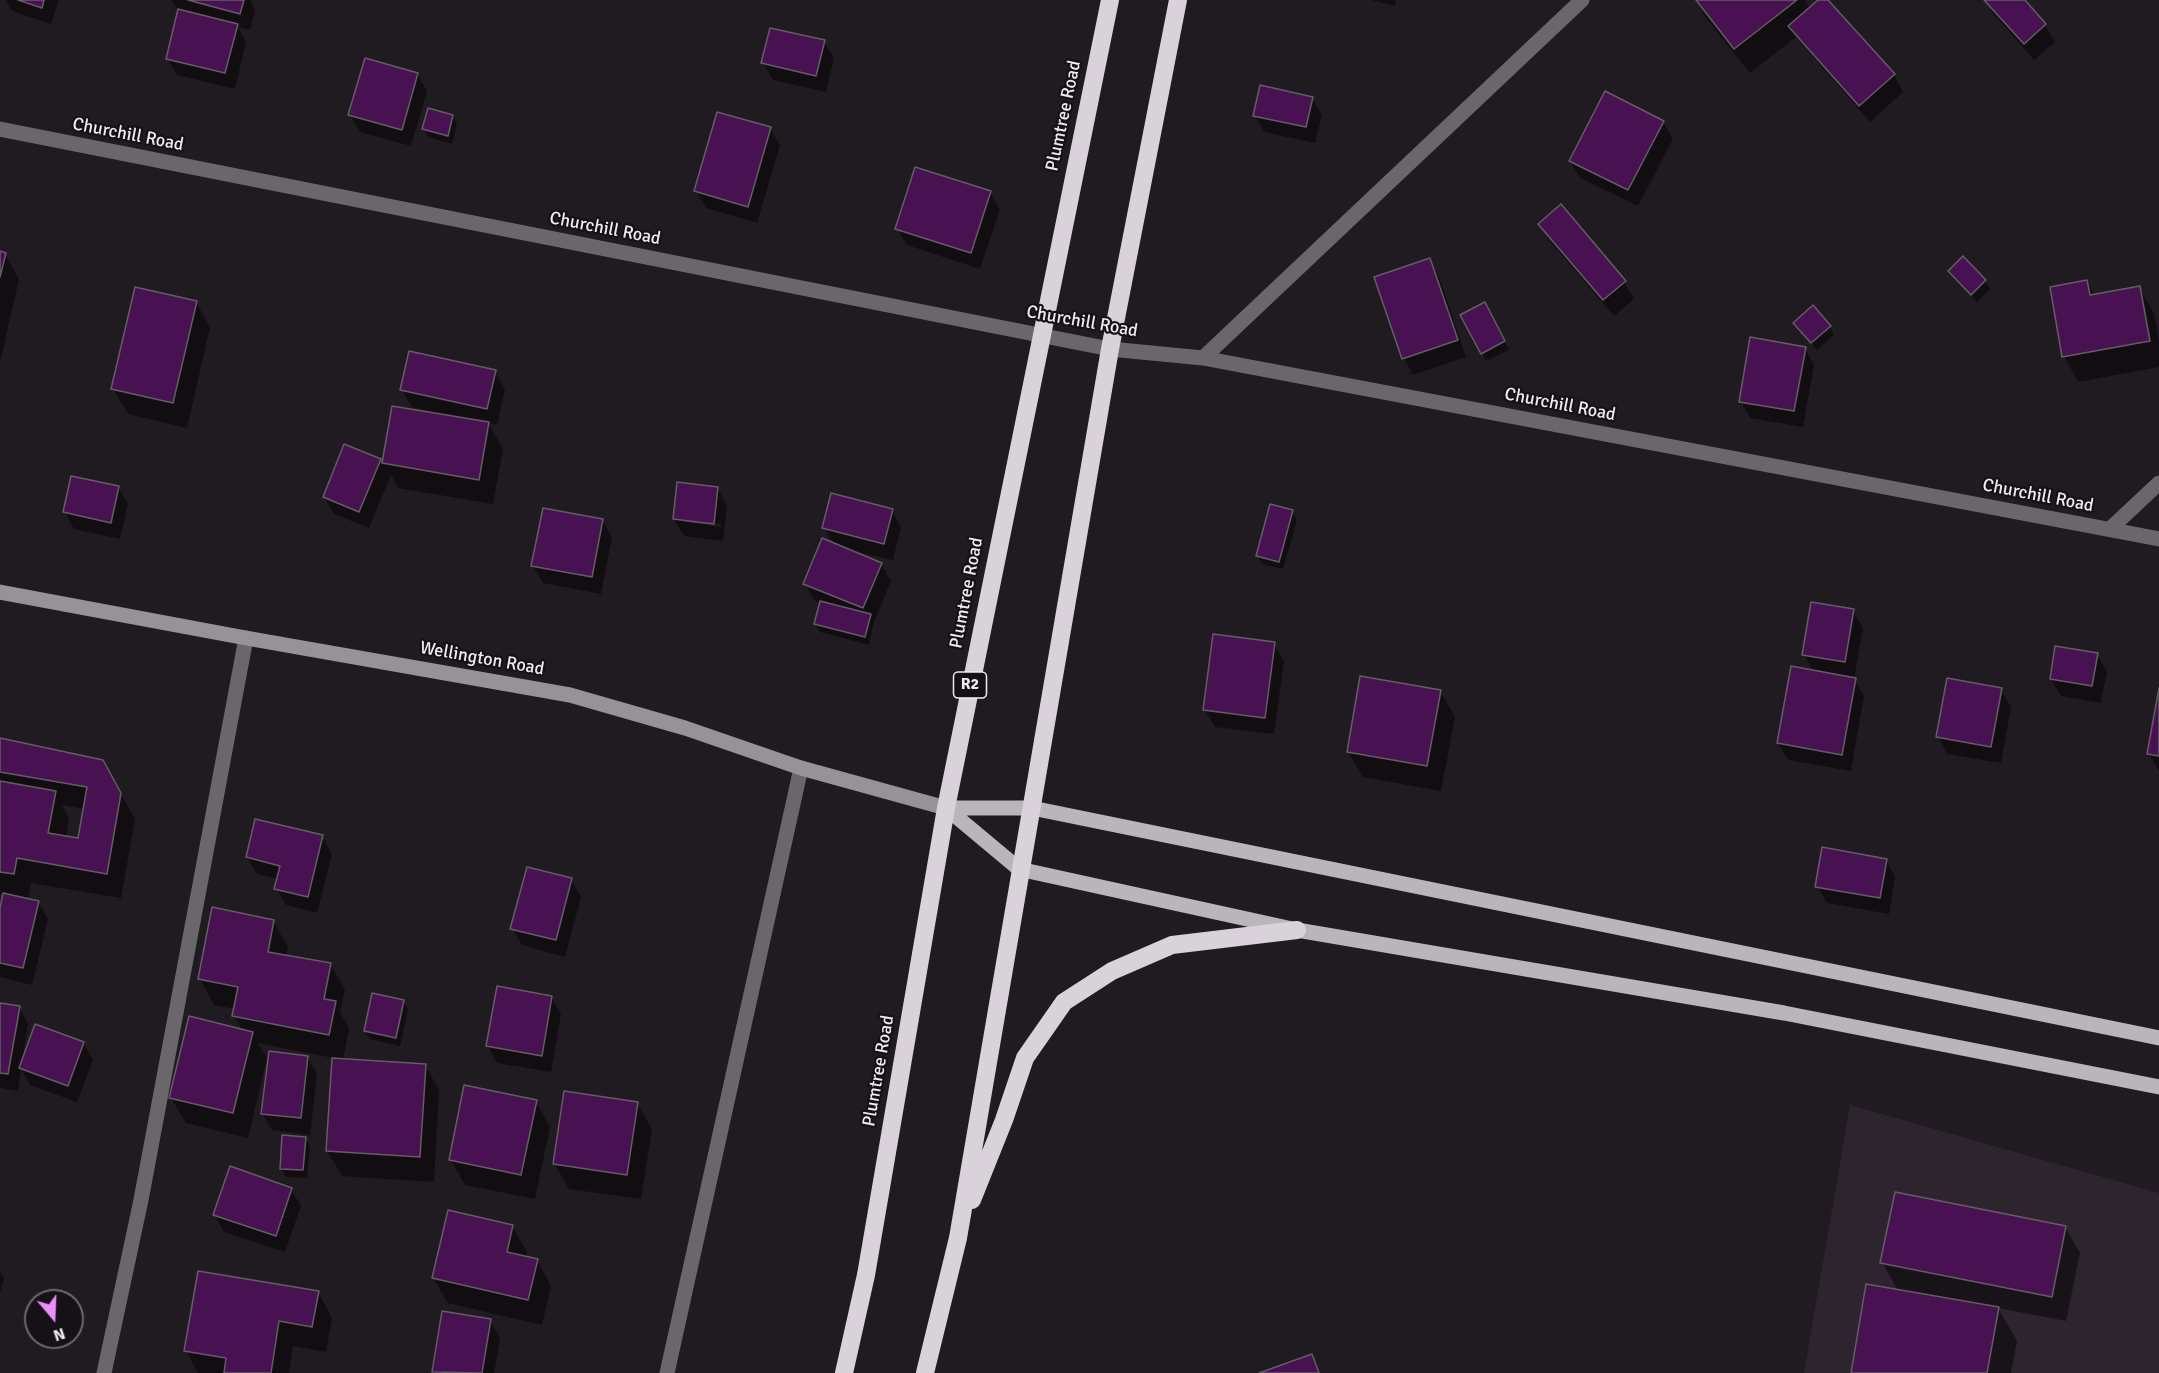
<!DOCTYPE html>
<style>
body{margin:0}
#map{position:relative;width:2159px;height:1373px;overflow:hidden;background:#201a21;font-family:Signika,sans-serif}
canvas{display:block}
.north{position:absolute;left:24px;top:1289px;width:60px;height:60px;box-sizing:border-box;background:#161117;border:2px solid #6d686d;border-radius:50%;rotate:161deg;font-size:16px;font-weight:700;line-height:24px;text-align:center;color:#efebef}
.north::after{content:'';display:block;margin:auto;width:21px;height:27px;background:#ea8dfd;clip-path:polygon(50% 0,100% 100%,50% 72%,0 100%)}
</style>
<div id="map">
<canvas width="2159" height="1373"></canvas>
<div class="north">N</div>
</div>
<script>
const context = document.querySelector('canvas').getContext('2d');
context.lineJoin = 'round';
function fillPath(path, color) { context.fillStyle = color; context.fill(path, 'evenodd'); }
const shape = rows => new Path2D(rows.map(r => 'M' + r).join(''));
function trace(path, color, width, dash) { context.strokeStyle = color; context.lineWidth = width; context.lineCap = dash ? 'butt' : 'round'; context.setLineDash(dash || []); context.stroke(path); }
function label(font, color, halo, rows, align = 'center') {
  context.font = font + ' Signika,sans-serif'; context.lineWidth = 4.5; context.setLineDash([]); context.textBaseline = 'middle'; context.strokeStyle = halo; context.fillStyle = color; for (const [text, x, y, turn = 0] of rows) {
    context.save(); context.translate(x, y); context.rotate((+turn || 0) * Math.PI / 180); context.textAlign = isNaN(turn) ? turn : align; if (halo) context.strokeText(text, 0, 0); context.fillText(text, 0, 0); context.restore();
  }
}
fillPath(shape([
 [1850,1105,2159,1193,2159,1373,1804,1373]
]), '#2e242f');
fillPath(shape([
 [6,0,59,0,51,24,12,11],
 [171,0,250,0,255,10,250,30,238,27,246,42,235,89,177,75,167,58,179,11],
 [1371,0,1396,0,1395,6],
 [1696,0,1805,0,1810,9,1820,0,1826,0,1894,75,1903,92,1870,122,1796,37,1750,73,1706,18],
 [1985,0,2023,0,2045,25,2055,42,2034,60,1993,13],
 [824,42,834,58,826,92,773,80,763,63],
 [417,74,427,91,411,146,360,132,350,115],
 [1312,98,1322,115,1315,143,1264,132,1255,115],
 [452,116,457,124,452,144,429,137,424,129],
 [1663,122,1673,139,1638,206,1580,178,1570,161],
 [770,128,780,145,757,223,706,208,696,191],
 [990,193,1000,210,980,269,907,245,897,228],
 [1540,224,1624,282,1634,299,1614,316,1550,241],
 [0,253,5,254,19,279,0,362],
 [1429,260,1439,277,1466,357,1413,375,1404,358],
 [1950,271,1985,281,1990,289,1977,302],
 [2087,282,2094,295,2139,288,2154,313,2159,341,2159,367,2078,382,2064,356],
 [196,302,210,327,187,428,128,414,113,389],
 [1489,312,1509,350,1486,361,1482,353],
 [1795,323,1830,327,1834,335,1817,350],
 [1805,348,1814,365,1803,427,1750,418,1741,401],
 [495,372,505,389,497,425,488,423,503,449,493,504,398,488,391,475,369,528,334,514,324,497,380,460,383,466,393,407,434,414,434,412,412,407,402,390],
 [118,487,128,504,120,539,74,529,65,512],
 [718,489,727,506,723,541,684,536,674,519],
 [684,519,721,524,721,527,684,522],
 [892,510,901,527,893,560,848,550,881,564,891,581,874,622,869,645,820,632,815,624,821,604,815,601,805,584,834,545,824,527],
 [1292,511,1297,519,1283,569,1262,564,1257,556],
 [602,520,612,537,601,594,543,583,533,566],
 [1853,611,1863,628,1854,679,1864,696,1851,771,1788,760,1778,743,1814,672,1804,655],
 [1274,644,1284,661,1274,734,1215,727,1205,710],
 [2097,655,2107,672,2101,703,2061,696,2051,679],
 [2001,690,2011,707,2001,763,1947,754,1938,737],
 [1440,691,1455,717,1441,791,1363,777,1348,752],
 [2159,696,2159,771,2149,754],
 [0,739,102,761,135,819,121,898,31,883,28,900,38,902,48,919,32,985,0,977,0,915,5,895,0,894],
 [62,805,85,809,79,840,66,837,69,818],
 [322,837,332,854,317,913,286,905,276,888,278,879,257,874,247,857],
 [1886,860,1895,877,1889,914,1827,903,1817,886],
 [571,880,581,897,565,957,522,945,512,928],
 [273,921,288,947,286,957,330,964,345,989,340,1012,349,1028,343,1060,425,1065,439,1090,434,1182,342,1176,327,1151,333,1058,258,1043,267,1058,248,1138,186,1123,171,1098,243,1031,234,1016,235,1009,214,1005,200,979],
 [551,997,561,1014,551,1072,497,1063,488,1046],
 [403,1001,408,1009,400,1046,370,1039,365,1031],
 [0,1004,19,1007,28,1024,23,1055,83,1043,93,1060,77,1102,30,1085,21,1069,18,1091,0,1088],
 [307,1057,317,1074,310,1135,272,1130,262,1113],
 [536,1102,550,1127,535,1199,465,1185,450,1159],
 [637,1103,652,1129,641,1199,569,1189,554,1163],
 [305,1138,310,1146,307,1178,286,1177,281,1168],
 [291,1189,301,1206,285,1252,224,1232,215,1215],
 [512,1226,527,1252,526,1258,537,1260,551,1286,542,1325,448,1303,433,1278],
 [2065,1227,2080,1253,2066,1321,1998,1308,2017,1341,2011,1373,1852,1373,1898,1291,1882,1262],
 [0,1272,4,1278,0,1293],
 [318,1292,332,1318,326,1352,293,1346,289,1373,198,1373,186,1351],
 [490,1321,500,1338,494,1373,434,1373]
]), '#0007');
const building = shape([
 [18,0,44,0,42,8,18,0],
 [188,0,244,0,240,14,188,0],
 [1696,0,1797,0,1734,49,1696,0],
 [1818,0,1828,0,1895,74,1859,106,1788,26,1818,0],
 [1984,0,2025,0,2046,24,2024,44,1984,0],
 [178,9,238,24,225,73,166,59,178,9],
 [770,28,825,40,816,76,761,63,770,28],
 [365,58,418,73,402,130,348,115,365,58],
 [1260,85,1313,97,1306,127,1253,116,1260,85],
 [1605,91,1664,121,1628,190,1569,161,1605,91],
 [428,108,453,115,448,136,422,129,428,108],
 [717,112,771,127,748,207,694,191,717,112],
 [915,167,991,191,971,253,895,229,915,167],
 [1561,204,1626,281,1603,300,1538,224,1561,204],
 [0,251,6,253,0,277,0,251],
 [1963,256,1986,280,1971,295,1948,271,1963,256],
 [1430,258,1458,340,1402,359,1374,277,1430,258],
 [2087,280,2090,295,2140,286,2150,341,2062,357,2050,287,2087,280],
 [135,287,197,301,173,403,111,389,135,287],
 [1485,302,1505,341,1481,354,1460,315,1485,302],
 [1813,305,1831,326,1811,343,1793,323,1813,305],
 [1750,337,1806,347,1794,411,1739,402,1750,337],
 [409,351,496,370,487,409,400,390,409,351],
 [392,406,489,422,479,480,382,463,392,406],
 [344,444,381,459,359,512,323,497,344,444],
 [71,476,119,486,111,523,63,512,71,476],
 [677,482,718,487,714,524,673,519,677,482],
 [831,493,893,509,884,544,822,528,831,493],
 [1270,504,1293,510,1279,562,1256,556,1270,504],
 [543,508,603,519,592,577,531,566,543,508],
 [822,538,882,563,863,608,803,584,822,538],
 [820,601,871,614,865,637,814,624,820,601],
 [1811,602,1854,609,1845,662,1802,655,1811,602],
 [1213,634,1275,642,1265,718,1203,710,1213,634],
 [2055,646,2098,653,2092,686,2050,679,2055,646],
 [1791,666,1856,678,1842,755,1777,743,1791,666],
 [1360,676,1441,690,1427,766,1347,752,1360,676],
 [1947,678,2002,688,1991,747,1936,737,1947,678],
 [2159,688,2159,756,2147,754,2159,688],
 [0,738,103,760,121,793,107,874,17,858,14,874,0,872,0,781,56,791,48,833,78,838,87,787,0,772,0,738],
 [255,819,323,835,308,897,274,889,280,866,246,857,255,819],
 [1822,847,1887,859,1880,898,1815,887,1822,847],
 [527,867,572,878,556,940,510,929,527,867],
 [3,893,39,901,23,968,0,963,0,908,3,893],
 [212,907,274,920,268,952,331,963,324,999,336,1001,329,1035,232,1016,238,987,198,979,212,907],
 [497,986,552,996,542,1056,486,1046,497,986],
 [372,993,404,1000,396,1038,364,1031,372,993],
 [0,1003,20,1006,8,1074,0,1073,0,1003],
 [189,1016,253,1032,233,1113,169,1098,189,1016],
 [35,1024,84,1042,68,1086,19,1068,35,1024],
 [269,1051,308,1056,301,1118,261,1114,269,1051],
 [332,1058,426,1064,420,1157,326,1151,332,1058],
 [464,1085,537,1100,521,1175,449,1160,464,1085],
 [564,1091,638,1102,627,1175,553,1164,564,1091],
 [282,1135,306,1137,303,1170,280,1169,282,1135],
 [230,1166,292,1188,276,1236,213,1215,230,1166],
 [1895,1192,2066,1226,2052,1297,1880,1263,1895,1192],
 [448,1210,513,1225,507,1252,538,1259,528,1300,432,1278,448,1210],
 [198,1271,319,1291,312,1327,279,1321,271,1373,224,1373,226,1358,184,1351,198,1271],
 [1866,1284,1999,1307,1987,1373,1851,1373,1866,1284],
 [442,1311,491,1319,482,1373,432,1372,442,1311],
 [1312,1354,1319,1373,1259,1373,1312,1354]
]);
fillPath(building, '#481152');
trace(building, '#635d64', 1.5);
trace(shape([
 [0,129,1110,349,1203,358,2159,539],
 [1203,358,1582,0],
 [2110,529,2159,483],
 [104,1373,141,1200,246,638],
 [667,1373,801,768]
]), '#6a676b', 15);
trace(shape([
 [0,592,246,638,570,695,685,728,801,768,946,808]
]), '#979298', 15);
trace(shape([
 [946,808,1019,869,1297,930,1784,1013,2159,1087],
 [946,808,1032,808,2159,1038]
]), '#bab4bb', 15);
trace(shape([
 [972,1200,1004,1120,1025,1058,1064,1002,1112,971,1172,945,1297,930],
 [844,1373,866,1275,946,808,1110,0],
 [925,1373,958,1238,1110,349,1178,0]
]), '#dad2db', 18);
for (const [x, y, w] of [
 [970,685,33]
]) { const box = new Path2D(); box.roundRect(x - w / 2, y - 13, w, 26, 4.5); context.fillStyle = '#161117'; context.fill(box); trace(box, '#efebef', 1.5); }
label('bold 16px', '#efebef', null, [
 ["R2",970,685]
]);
label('18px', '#efebef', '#161117', [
 ["Plumtree Road",1064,116,-78],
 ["Churchill Road",128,135,11],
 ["Churchill Road",605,229,11],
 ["Churchill Road",1082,322,10],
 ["Churchill Road",1560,405,11],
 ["Churchill Road",2038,496,11],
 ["Plumtree Road",967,593,-79],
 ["Wellington Road",482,659,10],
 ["Plumtree Road",879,1071,-80]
]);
</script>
